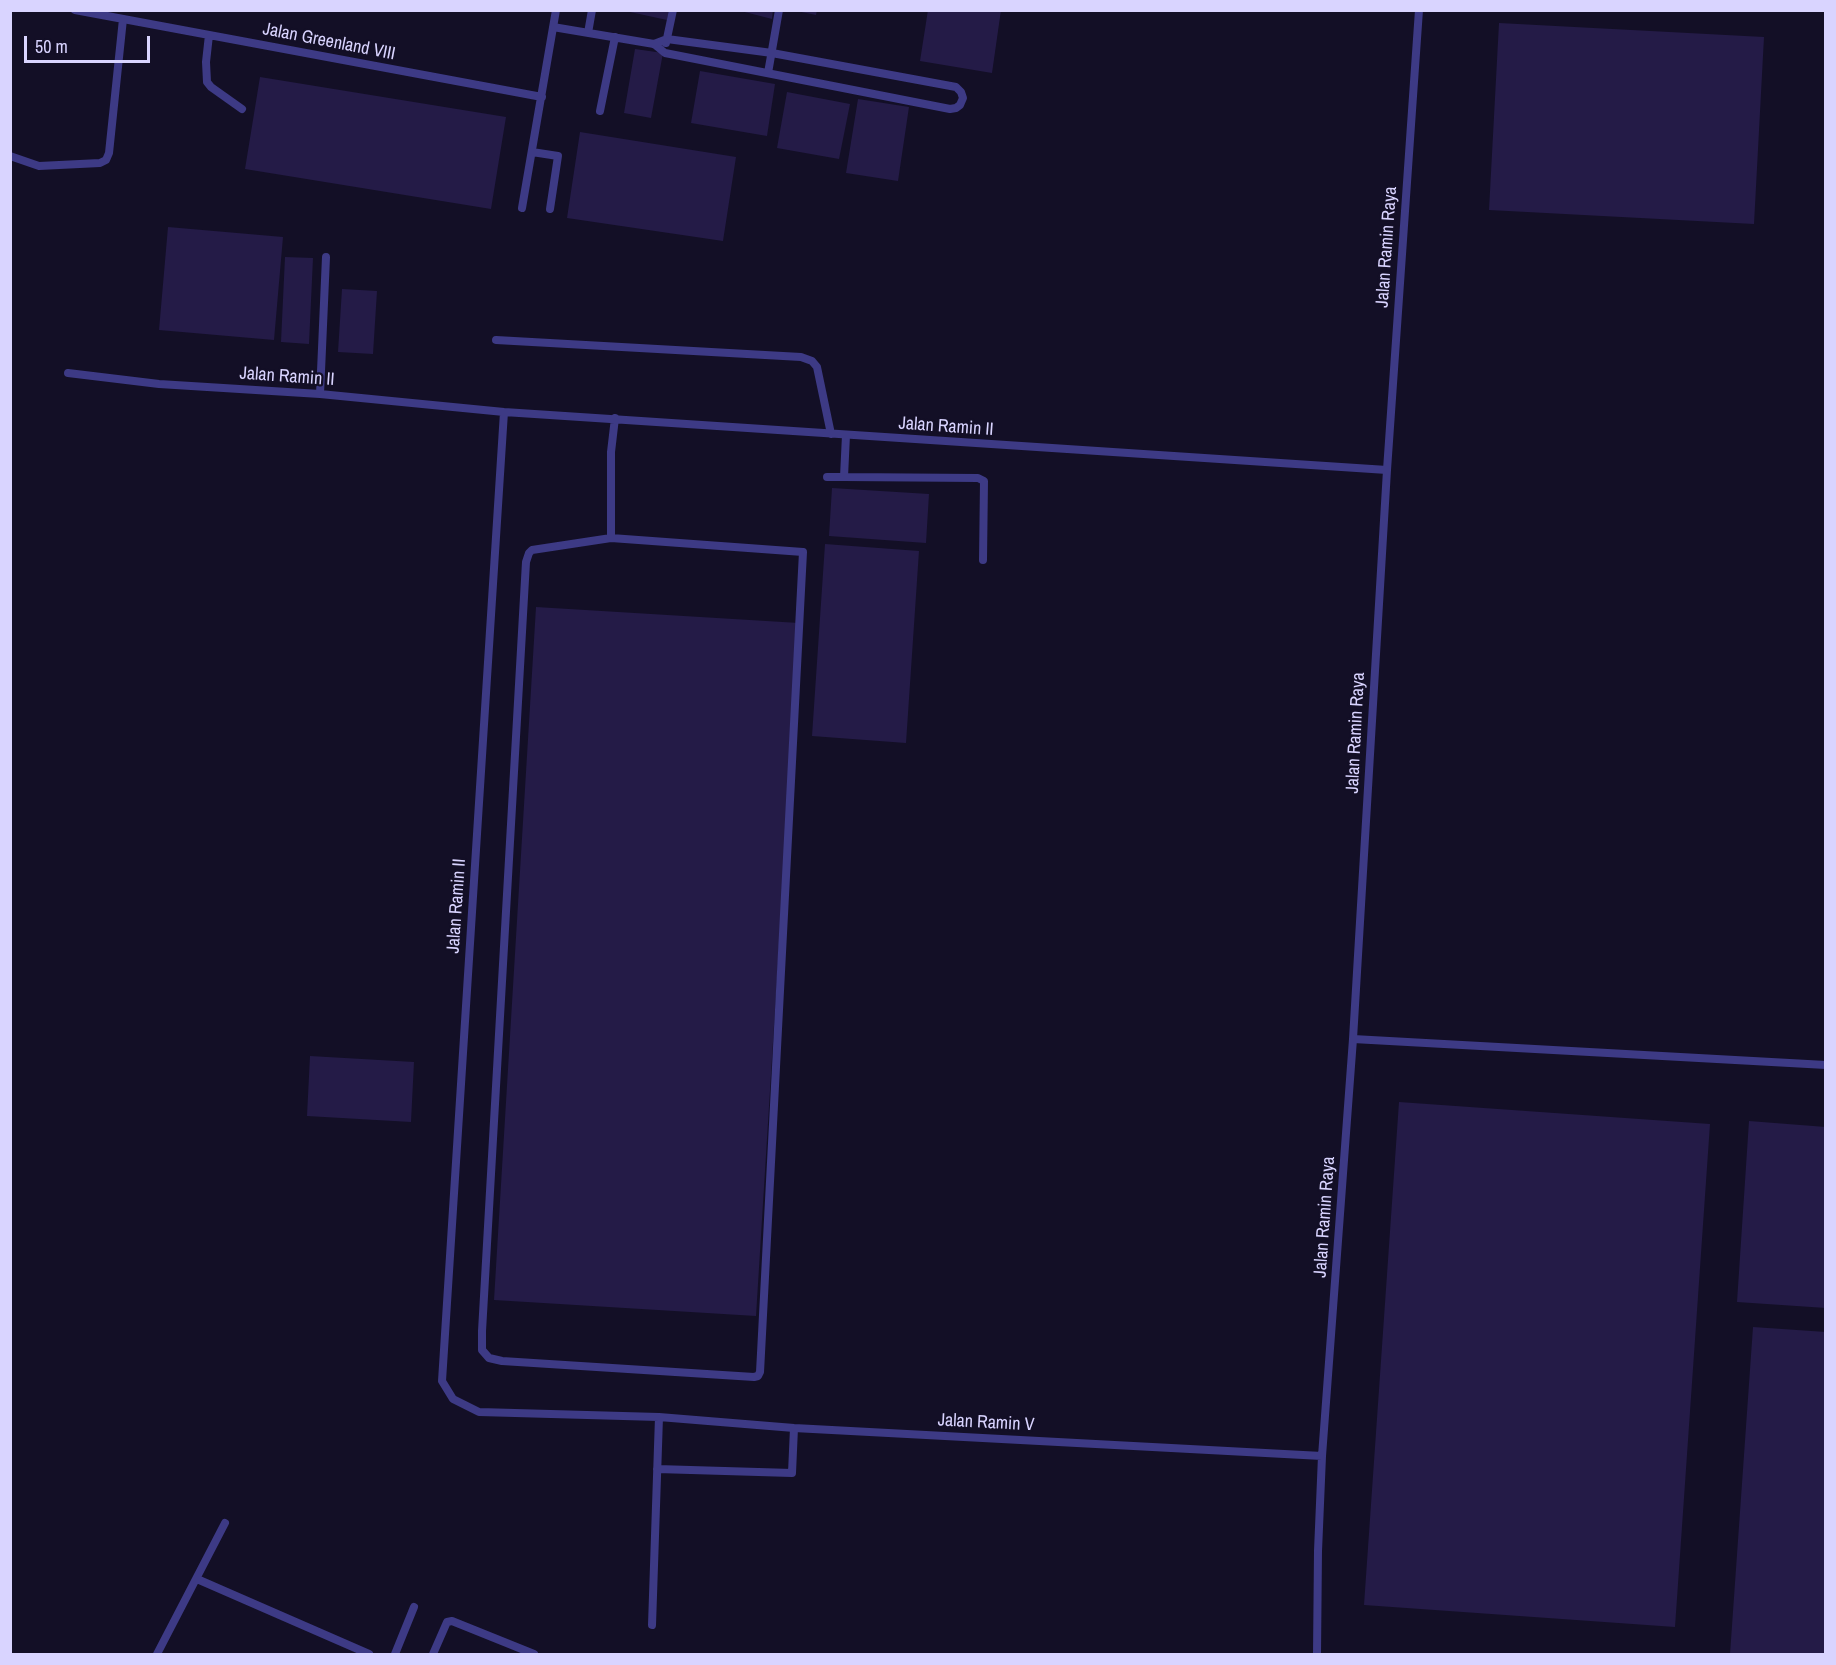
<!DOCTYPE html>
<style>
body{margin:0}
#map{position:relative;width:1836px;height:1665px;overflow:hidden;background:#130f26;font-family:"Archivo Narrow",sans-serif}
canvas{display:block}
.frame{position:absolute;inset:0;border:12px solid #d9d4ff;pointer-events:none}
.scale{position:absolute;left:24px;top:36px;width:126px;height:27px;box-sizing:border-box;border:3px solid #d9d4ff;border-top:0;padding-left:8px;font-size:18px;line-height:21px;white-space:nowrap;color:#d9d4ff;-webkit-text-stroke:4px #130f26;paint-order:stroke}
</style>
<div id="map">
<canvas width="1836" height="1665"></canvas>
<div class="frame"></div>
<div class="scale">50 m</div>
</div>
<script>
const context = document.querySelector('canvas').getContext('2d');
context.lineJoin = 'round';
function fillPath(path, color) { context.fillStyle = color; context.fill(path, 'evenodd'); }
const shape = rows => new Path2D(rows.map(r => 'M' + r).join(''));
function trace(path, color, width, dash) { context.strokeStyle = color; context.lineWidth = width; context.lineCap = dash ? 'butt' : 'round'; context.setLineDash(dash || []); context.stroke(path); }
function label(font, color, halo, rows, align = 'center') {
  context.font = font + ' "Archivo Narrow",sans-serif'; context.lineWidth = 4.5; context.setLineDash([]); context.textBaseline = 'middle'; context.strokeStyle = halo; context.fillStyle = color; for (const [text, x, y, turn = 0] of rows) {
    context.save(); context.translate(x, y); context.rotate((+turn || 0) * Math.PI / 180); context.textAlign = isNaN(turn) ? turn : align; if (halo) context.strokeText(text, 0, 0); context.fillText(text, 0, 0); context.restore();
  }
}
fillPath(shape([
 [621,10,669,10,667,20],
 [737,10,773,10,772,19],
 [792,10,817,10,816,15],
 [928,10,1001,10,992,73,920,61],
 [1499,23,1764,37,1754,224,1489,210],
 [635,49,663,53,651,118,624,113],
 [700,71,775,84,767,136,691,123],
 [260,77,506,117,491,209,245,169],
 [787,92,850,104,839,159,777,148],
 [858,99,909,107,898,181,846,173],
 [580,132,736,157,723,241,567,218],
 [168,227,283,237,274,340,159,330],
 [285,257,313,258,309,344,281,342],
 [342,289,377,291,373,354,338,352],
 [832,488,929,494,926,543,829,536],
 [825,544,919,551,906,743,812,736],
 [536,607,799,623,756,1316,494,1300],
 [310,1056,414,1062,411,1122,307,1116],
 [1399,1102,1710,1124,1675,1627,1364,1605],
 [1749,1121,1826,1127,1826,1308,1737,1302],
 [1753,1327,1826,1332,1826,1654,1730,1654]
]), '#241b47');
trace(shape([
 [75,10,542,97],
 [553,27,654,44,665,53,950,109,956,108,960,105,963,98,961,92,956,87,772,53,667,39,654,44],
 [588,33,592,10],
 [209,35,206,62,207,82,211,87,242,109],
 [666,43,673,10],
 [768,73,779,10],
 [600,111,615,37],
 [532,152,558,156,550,209],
 [10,156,39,166,100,163,106,160,109,153,123,19],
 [522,208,556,10],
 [496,340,801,357,812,361,817,367,831,434],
 [68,373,159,384,320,394,504,412,1387,470],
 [320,394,326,257],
 [504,412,442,1381,453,1399,479,1412,659,1417,794,1428,1322,1456],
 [846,435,844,477,978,478,984,481,983,560],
 [827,477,844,477],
 [611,538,803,552,760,1372,758,1376,754,1377,502,1361,489,1358,482,1350,482,1331,526,562,529,553,532,550,611,538,611,452,615,418],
 [1353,1039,1826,1065],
 [657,1469,792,1473,794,1428],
 [197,1579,369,1654],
 [652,1625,659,1417],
 [157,1654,225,1523],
 [395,1654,414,1607],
 [433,1654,447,1622,452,1621,534,1654],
 [1317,1654,1318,1551,1322,1456,1353,1039,1387,470,1419,10]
]), '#3d3a85', 8);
label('18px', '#d9d4ff', '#130f26', [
 ["Jalan Greenland VIII",329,42,11],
 ["Jalan Ramin Raya",1387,247,-86],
 ["Jalan Ramin II",287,377,4],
 ["Jalan Ramin II",946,427,4],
 ["Jalan Ramin Raya",1356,733,-87],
 ["Jalan Ramin II",457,906,-86],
 ["Jalan Ramin Raya",1325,1217,-86],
 ["Jalan Ramin V",986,1423,3]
]);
</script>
